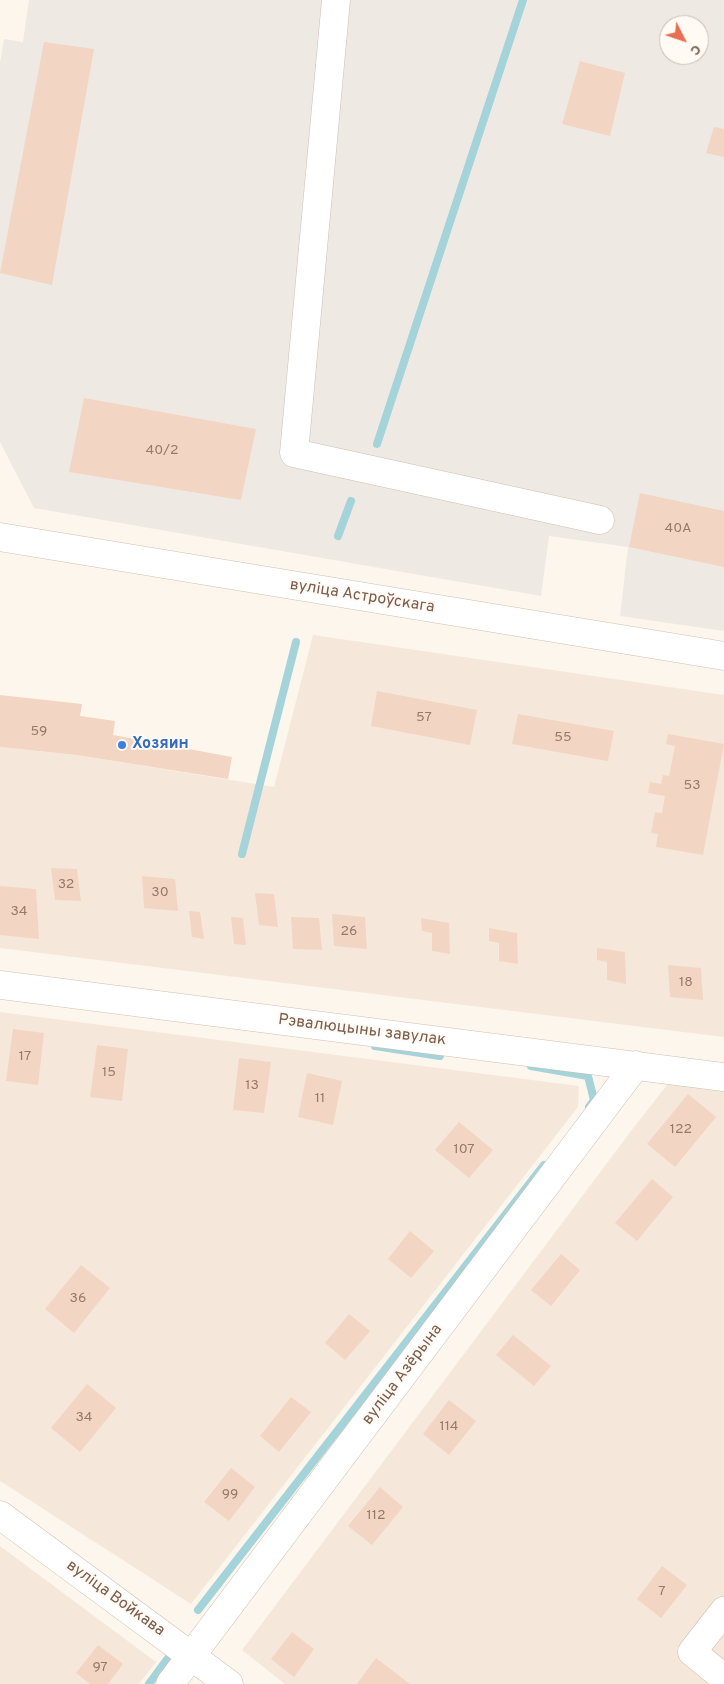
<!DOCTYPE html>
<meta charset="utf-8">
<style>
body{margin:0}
#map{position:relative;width:724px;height:1684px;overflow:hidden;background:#fdf6ec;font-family:Overpass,sans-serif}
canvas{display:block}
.north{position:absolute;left:659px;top:15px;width:50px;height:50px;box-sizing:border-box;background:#fffaf3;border:1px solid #cabbb1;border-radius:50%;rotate:131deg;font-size:14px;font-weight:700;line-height:20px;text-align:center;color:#7a5c4d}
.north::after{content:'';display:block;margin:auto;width:18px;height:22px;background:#e76f51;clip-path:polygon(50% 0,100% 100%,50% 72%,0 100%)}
</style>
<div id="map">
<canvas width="724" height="1684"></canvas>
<div class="north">С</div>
</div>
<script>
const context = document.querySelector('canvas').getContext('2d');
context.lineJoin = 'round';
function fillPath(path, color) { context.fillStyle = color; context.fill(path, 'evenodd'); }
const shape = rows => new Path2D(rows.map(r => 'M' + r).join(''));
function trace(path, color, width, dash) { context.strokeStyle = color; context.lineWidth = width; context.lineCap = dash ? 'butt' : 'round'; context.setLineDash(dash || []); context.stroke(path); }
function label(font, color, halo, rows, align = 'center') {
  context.font = font + ' Overpass,sans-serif'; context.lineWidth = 4; context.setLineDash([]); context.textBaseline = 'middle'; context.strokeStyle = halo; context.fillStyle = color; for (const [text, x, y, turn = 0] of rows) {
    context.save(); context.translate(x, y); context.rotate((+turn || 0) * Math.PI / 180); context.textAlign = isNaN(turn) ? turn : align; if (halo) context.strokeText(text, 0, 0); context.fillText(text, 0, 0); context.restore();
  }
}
fillPath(shape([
 [313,635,724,695,724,1037,0,948,0,747,76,755,274,787],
 [0,1012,579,1086,578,1107,191,1604,0,1481],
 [675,1075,724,1082,724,1684,285,1684,242,1650,634,1127],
 [0,1546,156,1662,139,1684,0,1684]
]), '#f5e8da');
fillPath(shape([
 [29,0,724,0,724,631,620,616,628,547,549,536,541,596,34,508,0,442,0,63,4,39,23,42],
 [669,25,699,25,699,55,669,55]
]), '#efe9e4');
trace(shape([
 [377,444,523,0],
 [338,536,351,501],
 [242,854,296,642],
 [375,1046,440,1056],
 [531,1066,588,1076,594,1100,589,1107],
 [198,1610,544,1165],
 [149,1684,169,1657]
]), '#a5d3da', 8);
fillPath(shape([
 [44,42,94,49,52,285,0,273],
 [580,61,625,73,610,136,562,124],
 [714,127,724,129,724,157,706,153],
 [84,398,256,429,241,500,69,472],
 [640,493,724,511,724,567,629,547],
 [377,691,477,710,470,745,371,726],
 [0,695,82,704,80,716,115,721,113,735,232,757,228,779,76,755,0,747],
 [518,714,614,731,608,761,512,744],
 [668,734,724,744,703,855,656,847,658,834,651,833,655,812,662,813,665,796,648,793,650,782,661,784,663,775,669,776,675,746,666,744],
 [51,868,77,869,81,901,55,900],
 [142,876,175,879,178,911,144,908],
 [0,886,36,889,39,939,0,935],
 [255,893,274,894,278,927,259,925],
 [189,911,200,912,204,939,192,937],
 [332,914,365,917,367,949,334,946],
 [231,917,243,918,246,945,234,944],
 [291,917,319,918,322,950,293,949],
 [421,918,449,923,450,954,432,951,432,933,422,931],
 [489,928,517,933,518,964,499,961,499,943,489,941],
 [597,948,625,952,626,984,607,980,607,962,597,960],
 [668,965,701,968,703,1000,670,997],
 [13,1029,44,1033,38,1085,6,1081],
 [97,1045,128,1049,122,1101,90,1097],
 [239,1058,271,1062,264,1113,233,1110],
 [307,1073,342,1081,333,1125,298,1117],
 [688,1094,716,1117,675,1167,647,1144],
 [459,1122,493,1150,469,1178,435,1150],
 [652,1179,673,1197,637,1241,615,1223],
 [410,1231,434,1251,411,1278,388,1259],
 [561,1254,580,1270,551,1306,531,1290],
 [81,1265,110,1288,74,1333,45,1309],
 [349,1314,370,1331,345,1360,325,1343],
 [513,1335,551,1366,534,1386,496,1355],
 [87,1384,116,1408,80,1452,51,1428],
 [291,1397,311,1412,279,1452,260,1436],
 [449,1400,476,1421,449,1455,423,1434],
 [231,1468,255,1487,229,1521,204,1502],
 [380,1487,403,1507,372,1545,348,1526],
 [662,1566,687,1585,661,1618,637,1599],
 [292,1632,314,1649,294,1677,271,1659],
 [98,1645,123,1664,108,1684,90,1684,76,1673],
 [376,1658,410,1684,357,1684]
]), '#f3d5c3');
const minor = shape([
 [336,0,294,453,600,520],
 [0,537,724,656],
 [0,985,724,1077],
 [0,1515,229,1684],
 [724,1611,692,1652,724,1678],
 [170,1684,636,1065]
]);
trace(minor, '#d1beb0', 29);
trace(minor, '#fff', 28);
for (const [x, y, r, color] of [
 [122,745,5,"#3f7fe0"]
]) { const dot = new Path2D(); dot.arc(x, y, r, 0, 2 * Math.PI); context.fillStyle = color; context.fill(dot); trace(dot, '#fffaf3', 2); }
label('14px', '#987a6a', null, [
 ["40/2",162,451],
 ["40А",678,529],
 ["57",424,718],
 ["59",39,732],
 ["55",563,738],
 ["53",692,786],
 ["32",66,885],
 ["30",160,893],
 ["34",19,912],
 ["26",349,932],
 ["18",686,983],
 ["17",25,1057],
 ["15",109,1073],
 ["13",252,1086],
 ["11",320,1099],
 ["122",681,1130],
 ["107",464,1150],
 ["36",78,1299],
 ["34",84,1418],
 ["114",449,1427],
 ["99",230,1495],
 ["112",376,1516],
 ["7",662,1592],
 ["97",100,1668]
]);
label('16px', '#7a5c4d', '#fffaf3', [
 ["вуліца Астроўскага",362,597,9],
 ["Рэвалюцыны завулак",362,1031,7],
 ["вуліца Азёрына",403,1375,-53],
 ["вуліца Войкава",115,1599,36]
]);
label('bold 16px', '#366cbe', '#fffaf3', [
 ["Хозяин",132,745]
], 'left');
</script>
